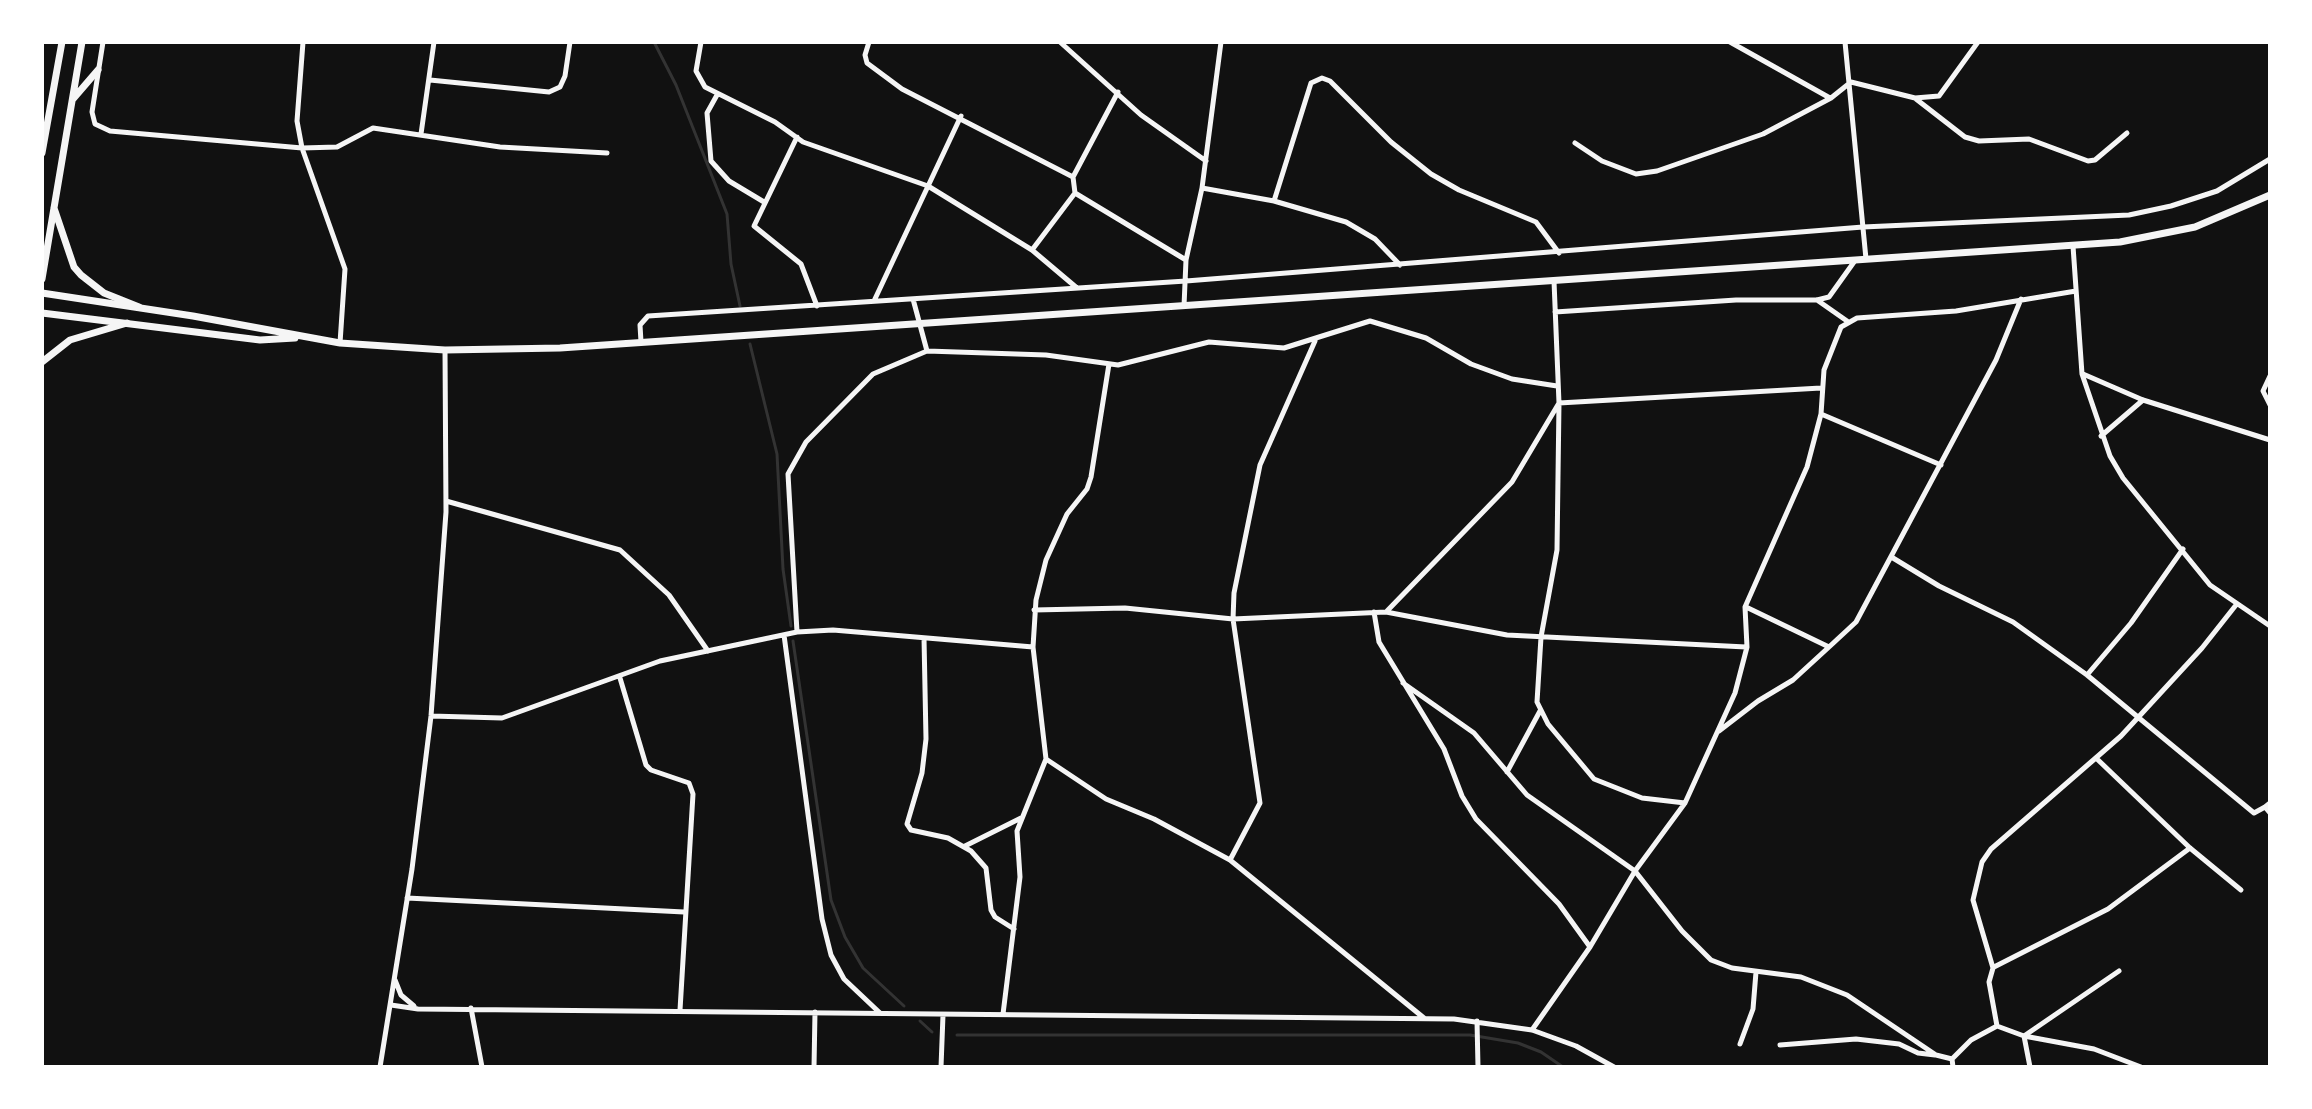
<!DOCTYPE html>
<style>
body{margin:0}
#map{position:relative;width:2312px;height:1109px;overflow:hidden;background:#111;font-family:"Roboto Serif",serif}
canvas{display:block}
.frame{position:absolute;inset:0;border:44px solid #fff;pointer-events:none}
</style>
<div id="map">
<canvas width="2312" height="1109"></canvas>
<div class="frame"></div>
</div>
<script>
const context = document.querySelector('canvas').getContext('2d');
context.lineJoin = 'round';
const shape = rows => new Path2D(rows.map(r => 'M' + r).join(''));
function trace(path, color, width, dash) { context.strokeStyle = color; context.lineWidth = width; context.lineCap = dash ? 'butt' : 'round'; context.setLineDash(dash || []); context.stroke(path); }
trace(shape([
 [654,42,676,85,727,214,731,264,740,306],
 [750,344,777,454,783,569,791,626],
 [793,641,831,900,845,937,863,968,904,1006],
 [920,1021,932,1032],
 [957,1035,1470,1035,1518,1043,1541,1052,1563,1067]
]), '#333', 3);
trace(shape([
 [103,42,92,112,95,124,110,131,302,148,337,147,373,128,500,147,607,153],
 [303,42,297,121,302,148,345,269,340,343],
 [701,42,696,71,705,87,775,122,803,142,928,186,1032,250,1077,288],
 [869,42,865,55,867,63,902,89,1073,177,1118,92],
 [1060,42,1141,115,1206,161],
 [1730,42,1830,98],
 [1845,42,1866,259],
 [430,80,549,92,560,87,565,76,570,42],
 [717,95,707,113,711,161,729,181,764,202],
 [1916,99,1965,137,1979,141,2029,139,2088,161,2095,160,2127,133],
 [421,134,434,42],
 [797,137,754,226,801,264,817,306],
 [1575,143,1602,161,1636,174,1657,171,1763,134,1831,98,1851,82,1915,98,1939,96,1978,42],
 [1073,177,1075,193,1186,260],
 [1202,188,1274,201,1346,222,1375,239,1400,265],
 [1274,201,1311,83,1322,78,1330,81,1391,142,1431,174,1459,190,1536,222,1559,253],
 [2073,246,2082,374,2110,456,2123,478,2210,585,2270,626],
 [1032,250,1075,193],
 [1554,281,1559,403,1557,550,1541,637,1537,702,1548,724,1594,779,1642,798,1685,803],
 [913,299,927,351],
 [1817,300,1847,321],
 [874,301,961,116],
 [1184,306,1186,260,1202,188,1221,42],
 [1555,312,1736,300,1817,300,1829,297,1854,262],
 [641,342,640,325,648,316,1186,281,1863,227,2129,215,2171,206,2217,191,2270,159],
 [2083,374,2143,400,2270,440],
 [2270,376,2263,391,2270,405],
 [1821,414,1941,465],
 [2101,436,2143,400],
 [446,501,620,550,669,595,708,651],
 [2183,549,2131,623,2087,675,2254,813,2265,807],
 [1893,558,1939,586,2013,622,2087,675],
 [1746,607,1829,647,1856,622,1996,360,2021,299],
 [1034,610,1125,608,1233,619,1386,612,1507,635,1746,647],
 [1387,611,1512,482,1559,403,1821,388],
 [1374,612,1379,642,1444,749,1462,796,1476,819,1559,904,1590,947],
 [797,632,788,474,806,442,873,374,927,351,1046,355,1118,365,1209,342,1284,348,1370,321,1426,338,1471,364,1512,379,1557,386],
 [784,635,822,919,831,955,844,979,880,1013],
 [924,638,926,739,922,773,907,824,911,830,948,838,971,851,986,868,991,910,995,917,1014,929],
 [1033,647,1036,600,1046,560,1067,514,1087,489,1091,477,1109,364],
 [620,678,646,765,651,770,689,783,693,794,680,1010],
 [1403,683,1474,733,1527,795,1635,871,1682,931,1711,960,1732,968,1801,977,1847,995,1936,1055,1952,1059],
 [431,716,502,718,660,661,797,632,833,630,1033,647,1046,759,1106,799,1154,819,1230,860,1424,1018],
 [1719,731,1758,701,1793,680,1829,647],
 [2096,758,2190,848,2241,890],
 [1507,772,1540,711],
 [2270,803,2265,807,2270,813],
 [965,846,1021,818],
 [1230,860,1260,803,1233,619,1234,593,1260,465,1315,341],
 [407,898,684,912],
 [1994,967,2108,909,2190,848],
 [395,980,401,995,414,1006],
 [391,1005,418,1009,1454,1019,1532,1030,1576,1046,1614,1067],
 [471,1008,482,1067],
 [1003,1014,1020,877,1017,831,1046,759],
 [1477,1021,1478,1067],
 [1997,1026,1989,982,1993,968,1973,900,1982,862,1991,849,2121,736,2202,648,2236,605],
 [1532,1030,1590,947,1635,871,1685,803,1735,693,1747,647,1745,607,1807,467,1821,414,1824,370,1841,327,1857,318,1956,311,2076,291],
 [1740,1044,1753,1009,1756,972],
 [1780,1045,1856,1039,1899,1044,1918,1053,1935,1055],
 [1952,1059,1971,1040,1997,1026,2024,1036,2094,1049,2141,1067],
 [1952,1059,1953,1067],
 [380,1067,412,869,431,716,446,512,445,350],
 [814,1067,815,1012],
 [941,1067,943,1015],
 [2030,1067,2024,1036,2119,971]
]), '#f5f5f5', 5);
trace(shape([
 [42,293,193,316,340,343,445,350,560,348,2120,242,2195,227,2270,195],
 [42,313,260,340,295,338]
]), '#f5f5f5', 7);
trace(shape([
 [73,99,98,70],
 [42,153,62,42],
 [54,208,74,267,81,275,104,293,139,307],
 [42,279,82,42],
 [42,362,70,340,127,323]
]), '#f5f5f5', 7);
</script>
